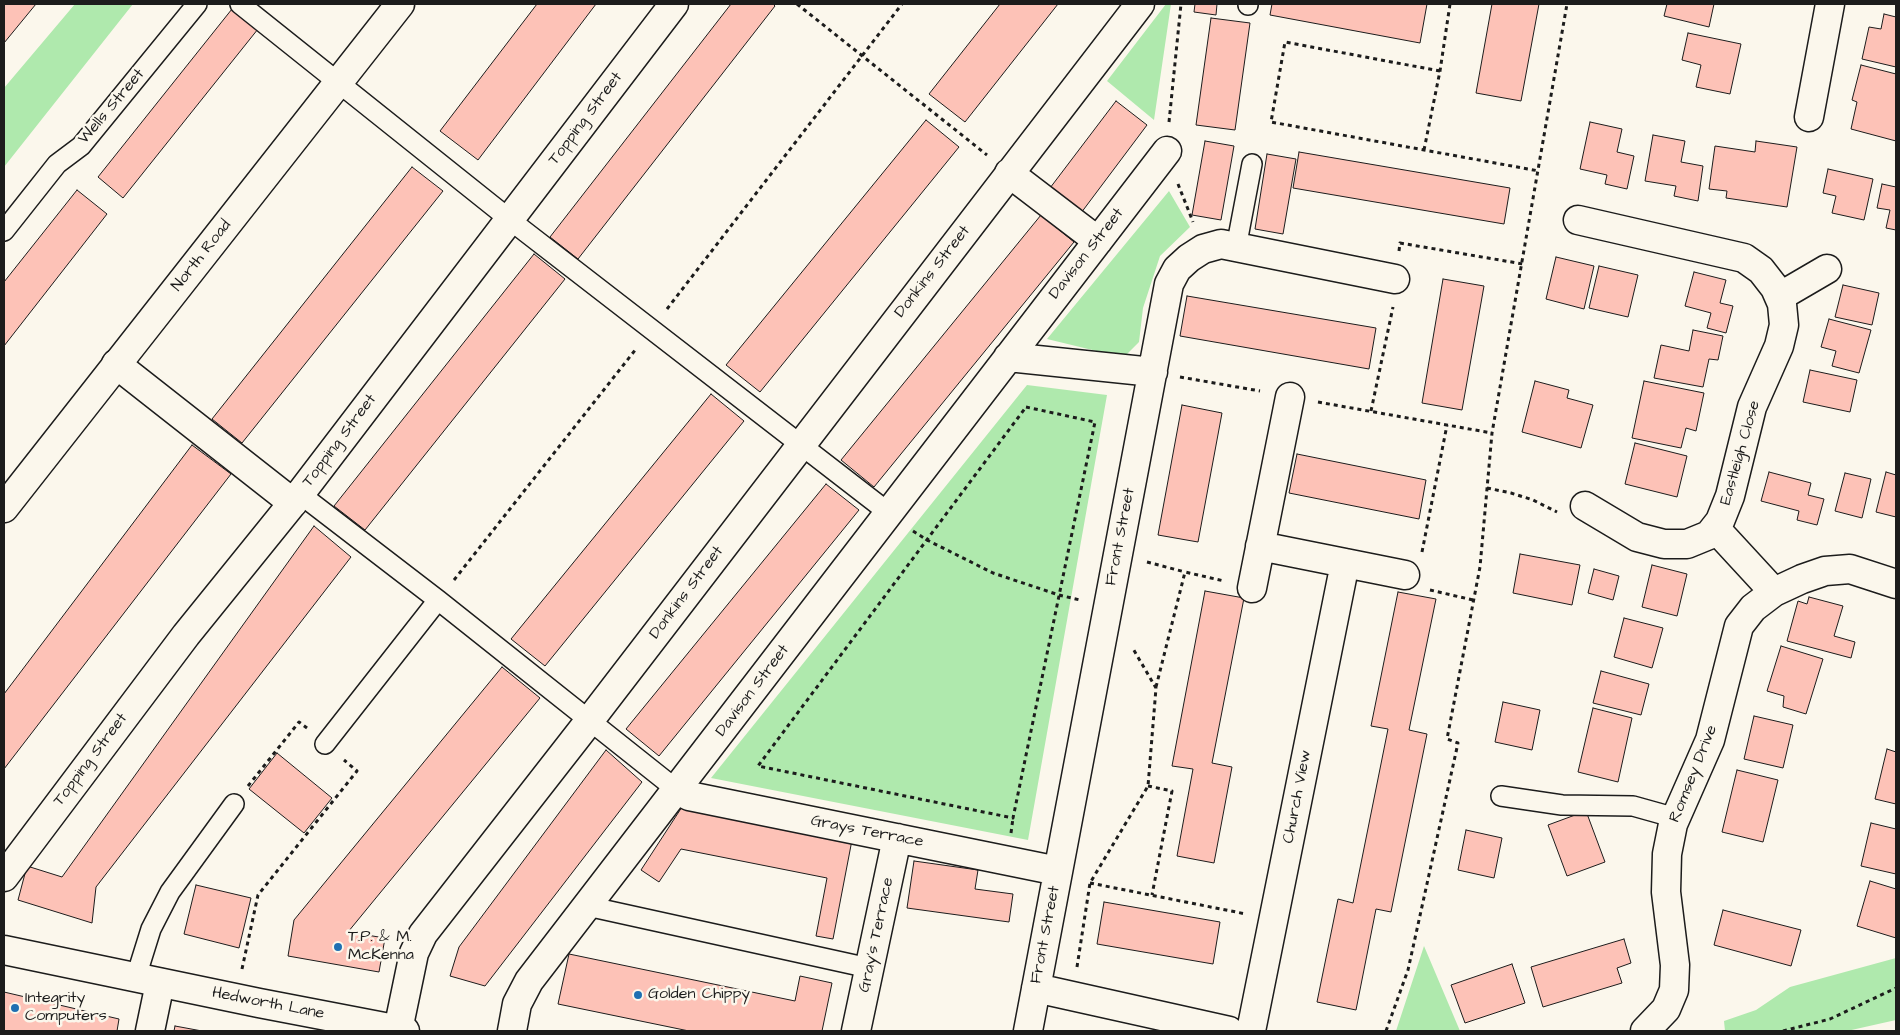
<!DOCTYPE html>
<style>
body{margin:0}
#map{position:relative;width:1900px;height:1035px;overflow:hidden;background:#fbf7ec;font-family:"Architects Daughter",sans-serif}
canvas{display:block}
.frame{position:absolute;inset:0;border:5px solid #1c1c1c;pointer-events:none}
</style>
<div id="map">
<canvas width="1900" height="1035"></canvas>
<div class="frame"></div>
</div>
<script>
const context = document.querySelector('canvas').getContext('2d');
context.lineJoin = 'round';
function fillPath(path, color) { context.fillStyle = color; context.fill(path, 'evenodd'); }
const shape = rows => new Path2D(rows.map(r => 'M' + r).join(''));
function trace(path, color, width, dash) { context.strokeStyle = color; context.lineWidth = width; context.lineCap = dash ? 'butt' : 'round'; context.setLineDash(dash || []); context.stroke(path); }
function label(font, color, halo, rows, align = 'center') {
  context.font = font + ' "Architects Daughter",sans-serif'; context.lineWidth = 5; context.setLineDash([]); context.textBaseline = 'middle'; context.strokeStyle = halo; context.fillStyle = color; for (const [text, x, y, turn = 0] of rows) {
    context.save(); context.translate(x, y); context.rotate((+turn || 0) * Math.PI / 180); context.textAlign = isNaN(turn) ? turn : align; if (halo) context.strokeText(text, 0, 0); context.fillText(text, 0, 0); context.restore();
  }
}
fillPath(shape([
 [75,4,133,4,4,167,4,88],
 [1166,4,1171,4,1154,120,1107,81],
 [1169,191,1190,227,1160,256,1143,308,1139,342,1127,354,1113,355,1047,339],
 [1027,385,1107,395,1028,840,711,778],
 [1424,946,1460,1031,1396,1031],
 [1896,958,1896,1020,1847,1031,1725,1031,1724,1021,1756,1010,1790,987]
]), '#afe9ad');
const building = shape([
 [4,4,36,4,4,43,4,4],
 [537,4,596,4,478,160,440,131,537,4],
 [731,4,773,4,775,6,578,259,550,237,731,4],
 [1000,4,1058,4,965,122,929,94,1000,4],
 [1195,4,1217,4,1216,15,1194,12,1195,4],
 [1272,4,1427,4,1420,43,1270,15,1272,4],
 [1492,4,1539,4,1521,101,1476,93,1492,4],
 [1667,4,1714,4,1709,27,1664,16,1667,4],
 [232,9,258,29,123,198,98,177,232,9],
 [1884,14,1896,17,1896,67,1862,59,1869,27,1881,29,1884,14],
 [1211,18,1250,23,1235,130,1196,125,1211,18],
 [1688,33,1741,44,1730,94,1696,87,1701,65,1682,60,1688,33],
 [1861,65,1896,74,1896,141,1851,129,1857,102,1852,100,1861,65],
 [1116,101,1147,125,1081,213,1050,188,1116,101],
 [926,120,959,147,760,392,726,365,926,120],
 [1590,122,1622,129,1617,152,1634,156,1627,189,1605,184,1607,175,1580,169,1590,122],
 [1653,135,1685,141,1681,162,1703,166,1698,201,1674,196,1676,186,1645,181,1653,135],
 [1205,141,1234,146,1221,220,1192,215,1205,141],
 [1756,141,1797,147,1787,207,1726,198,1727,191,1709,189,1715,146,1755,152,1756,141],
 [1299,152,1510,188,1504,224,1293,188,1299,152],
 [1267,154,1296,159,1283,234,1255,229,1267,154],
 [412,167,443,191,242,443,212,419,412,167],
 [1828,169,1873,179,1864,220,1832,213,1836,196,1823,193,1828,169],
 [1882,184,1896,187,1896,230,1886,228,1890,210,1877,208,1882,184],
 [77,190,107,214,4,346,4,282,77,190],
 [1041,215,1074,242,874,487,841,460,1041,215],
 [534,254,565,279,365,530,334,506,534,254],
 [1556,257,1594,266,1584,309,1546,299,1556,257],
 [1599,266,1638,275,1628,317,1589,308,1599,266],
 [1694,272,1726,280,1720,303,1733,306,1726,333,1707,328,1711,313,1685,306,1694,272],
 [1443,279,1484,286,1462,410,1422,403,1443,279],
 [1843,285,1879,293,1872,325,1835,317,1843,285],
 [1187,296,1376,328,1369,369,1180,336,1187,296],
 [1829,319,1871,330,1859,373,1832,366,1836,351,1821,347,1829,319],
 [1693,330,1723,336,1718,360,1709,359,1703,387,1654,378,1661,345,1689,351,1693,330],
 [1810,370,1857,380,1850,412,1803,402,1810,370],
 [1535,381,1569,390,1567,398,1593,405,1581,448,1522,432,1535,381],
 [1644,381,1704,393,1696,431,1686,428,1681,448,1632,438,1644,381],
 [711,394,744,421,545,666,511,639,711,394],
 [1182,405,1222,413,1198,542,1158,535,1182,405],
 [1635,443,1687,456,1677,497,1625,484,1635,443],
 [192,445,231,474,4,769,4,694,192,445],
 [1297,454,1426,480,1419,519,1289,493,1297,454],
 [1769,472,1811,483,1808,495,1824,499,1817,525,1797,520,1799,511,1761,501,1769,472],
 [1886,472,1896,475,1896,517,1876,512,1886,472],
 [1845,473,1871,479,1862,518,1835,511,1845,473],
 [826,484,859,510,659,756,626,729,826,484],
 [314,526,351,557,96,887,92,923,18,900,27,866,62,877,314,526],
 [1520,554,1580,565,1572,605,1513,593,1520,554],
 [1652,565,1687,574,1677,616,1642,607,1652,565],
 [1594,569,1619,576,1613,600,1588,593,1594,569],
 [1205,591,1244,598,1212,763,1232,767,1214,863,1177,856,1193,769,1172,766,1205,591],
 [1398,592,1436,599,1409,730,1427,734,1391,912,1376,909,1356,1010,1317,1002,1338,899,1353,903,1388,729,1371,726,1398,592],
 [1809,597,1843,606,1834,636,1855,642,1851,658,1787,641,1798,601,1807,604,1809,597],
 [1624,618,1663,628,1652,668,1614,657,1624,618],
 [1781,646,1823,659,1806,714,1783,707,1784,696,1767,691,1781,646],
 [502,667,540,698,348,932,385,938,379,972,288,956,294,920,502,667],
 [1601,671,1649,684,1641,715,1593,703,1601,671],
 [1503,702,1540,710,1532,750,1495,742,1503,702],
 [1593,708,1632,718,1618,782,1578,772,1593,708],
 [1754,716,1793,725,1783,768,1744,759,1754,716],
 [1887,749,1896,752,1896,804,1875,799,1887,749],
 [606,750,642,782,485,986,450,976,459,947,606,750],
 [277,753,332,798,304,833,249,789,277,753],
 [1737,770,1778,780,1763,842,1722,832,1737,770],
 [682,807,852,840,833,939,816,936,827,878,681,849,659,882,641,870,682,807],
 [1586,811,1605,862,1567,876,1548,825,1586,811],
 [1871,823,1896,829,1896,874,1861,866,1871,823],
 [1466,830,1502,838,1494,878,1458,870,1466,830],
 [914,861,978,870,975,889,1013,894,1009,922,907,908,914,861],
 [1870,881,1896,889,1896,938,1857,926,1870,881],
 [196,885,251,898,239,948,184,934,196,885],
 [1104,902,1220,922,1213,964,1097,944,1104,902],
 [1723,910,1801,930,1791,966,1714,945,1723,910],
 [1624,939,1631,963,1617,968,1622,983,1543,1007,1531,967,1624,939],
 [569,954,795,1001,800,976,832,983,822,1031,689,1031,558,1004,569,954],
 [1512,964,1525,1003,1465,1023,1451,985,1512,964],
 [4,992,119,1019,117,1031,4,1031,4,992],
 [175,1026,202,1031,174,1031,175,1026]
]);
fillPath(building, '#fdc2b7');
trace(building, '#1c1c1c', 1);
const lane = shape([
 [240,4,523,230,889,513],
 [1248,5,1248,4],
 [4,231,57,164,81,146,197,4],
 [1236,248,1252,164],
 [300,494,438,600,677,790],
 [325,744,438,600],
 [1501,796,1562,805,1633,806,1676,818],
 [587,906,869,968],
 [136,977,151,929,170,892,234,804]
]);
const street = shape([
 [1809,117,1830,4],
 [1009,173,1098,241],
 [1578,220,1744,258,1761,270,1775,288,1782,304,1784,325,1779,346,1752,407,1730,496,1720,521,1709,535,1687,544,1664,544,1637,537,1585,506],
 [1779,297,1827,269],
 [1008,357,1153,372],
 [116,364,293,503],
 [1715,528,1774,592],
 [1260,546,1405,575],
 [1252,588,1290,397],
 [677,790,689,796,1058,871],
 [4,877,186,635,300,494,674,4],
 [1036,988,1229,1031],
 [398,1030,414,953,423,934,590,720,1140,4],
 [150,1031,160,983],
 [512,1031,517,1004,529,981,1167,151],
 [856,1031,897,838],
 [1028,1031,1169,284,1177,269,1189,258,1203,249,1221,244,1395,279],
 [1251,1031,1345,563],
 [1645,1031,1666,1009,1674,990,1675,965,1666,892,1667,854,1673,824,1710,740,1739,626,1753,608,1774,592,1802,579,1825,571,1850,569,1896,584]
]);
const secondary = shape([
 [4,508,400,4],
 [4,950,259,1003,405,1031]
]);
trace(lane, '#1c1c1c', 22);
trace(street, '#1c1c1c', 31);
trace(secondary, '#1c1c1c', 31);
trace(shape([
 [797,4,987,155],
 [1440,71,1285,42,1271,122,1539,171],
 [1169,122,1181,4],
 [1424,150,1440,71,1450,4],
 [1178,184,1193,222],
 [1399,251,1400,243,1523,264],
 [667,309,902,4],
 [1180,377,1260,391],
 [1318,402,1492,433],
 [1026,407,1095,422,1013,818,758,766,1026,407],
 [1371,411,1393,307],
 [1487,488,1511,493,1533,500,1557,512],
 [913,531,927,540,993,573,1059,595,1080,600],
 [1422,552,1447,425],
 [1147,562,1185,572],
 [454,580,636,349],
 [1430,590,1473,600],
 [1156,687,1185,572,1224,581],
 [248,786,299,722,307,728],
 [1148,786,1172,791,1152,895],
 [1011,833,1013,818],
 [1090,883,1246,914],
 [1077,967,1090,883,1148,786,1156,688,1132,647],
 [242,969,258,895,357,771,344,760],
 [1386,1031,1408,970,1458,743,1447,739,1480,567,1492,433,1567,4],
 [1783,1031,1830,1019,1896,988]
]), '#1c1c1c', 3, [4, 4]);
trace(lane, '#fbf7ec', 19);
trace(street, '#fbf7ec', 28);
trace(secondary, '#fbf7ec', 28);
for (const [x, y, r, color] of [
 [338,947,5,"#1f6fb2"],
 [638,995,5,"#1f6fb2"],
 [15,1008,5,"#1f6fb2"]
]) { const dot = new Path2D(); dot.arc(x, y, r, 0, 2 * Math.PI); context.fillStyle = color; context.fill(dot); trace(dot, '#fbf7ec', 2); }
label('16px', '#1c1c1c', '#fbf7ec', [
 ["Wells Street",112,107,-50],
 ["Topping Street",586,119,-53],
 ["Davison Street",1087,254,-52],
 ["North Road",202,256,-52],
 ["Donkins Street",933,272,-52],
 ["Topping Street",340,441,-53],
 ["Eastleigh Close",1741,453,-74],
 ["Front Street",1121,537,-79],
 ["Donkins Street",687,593,-53],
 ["Davison Street",753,691,-53],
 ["Topping Street",91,760,-53],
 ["Romsey Drive",1694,774,-68],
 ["Church View",1298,797,-79],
 ["Grays Terrace",867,832,11],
 ["Gray's Terrace",877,935,-78],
 ["Front Street",1046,935,-79],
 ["Hedworth Lane",268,1004,11]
]);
label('16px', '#1c1c1c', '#fbf7ec', [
 ["T.P. & M.",348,938],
 ["McKenna",348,956],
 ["Golden Chippy",648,995],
 ["Integrity",25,999],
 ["Computers",25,1017]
], 'left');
</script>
